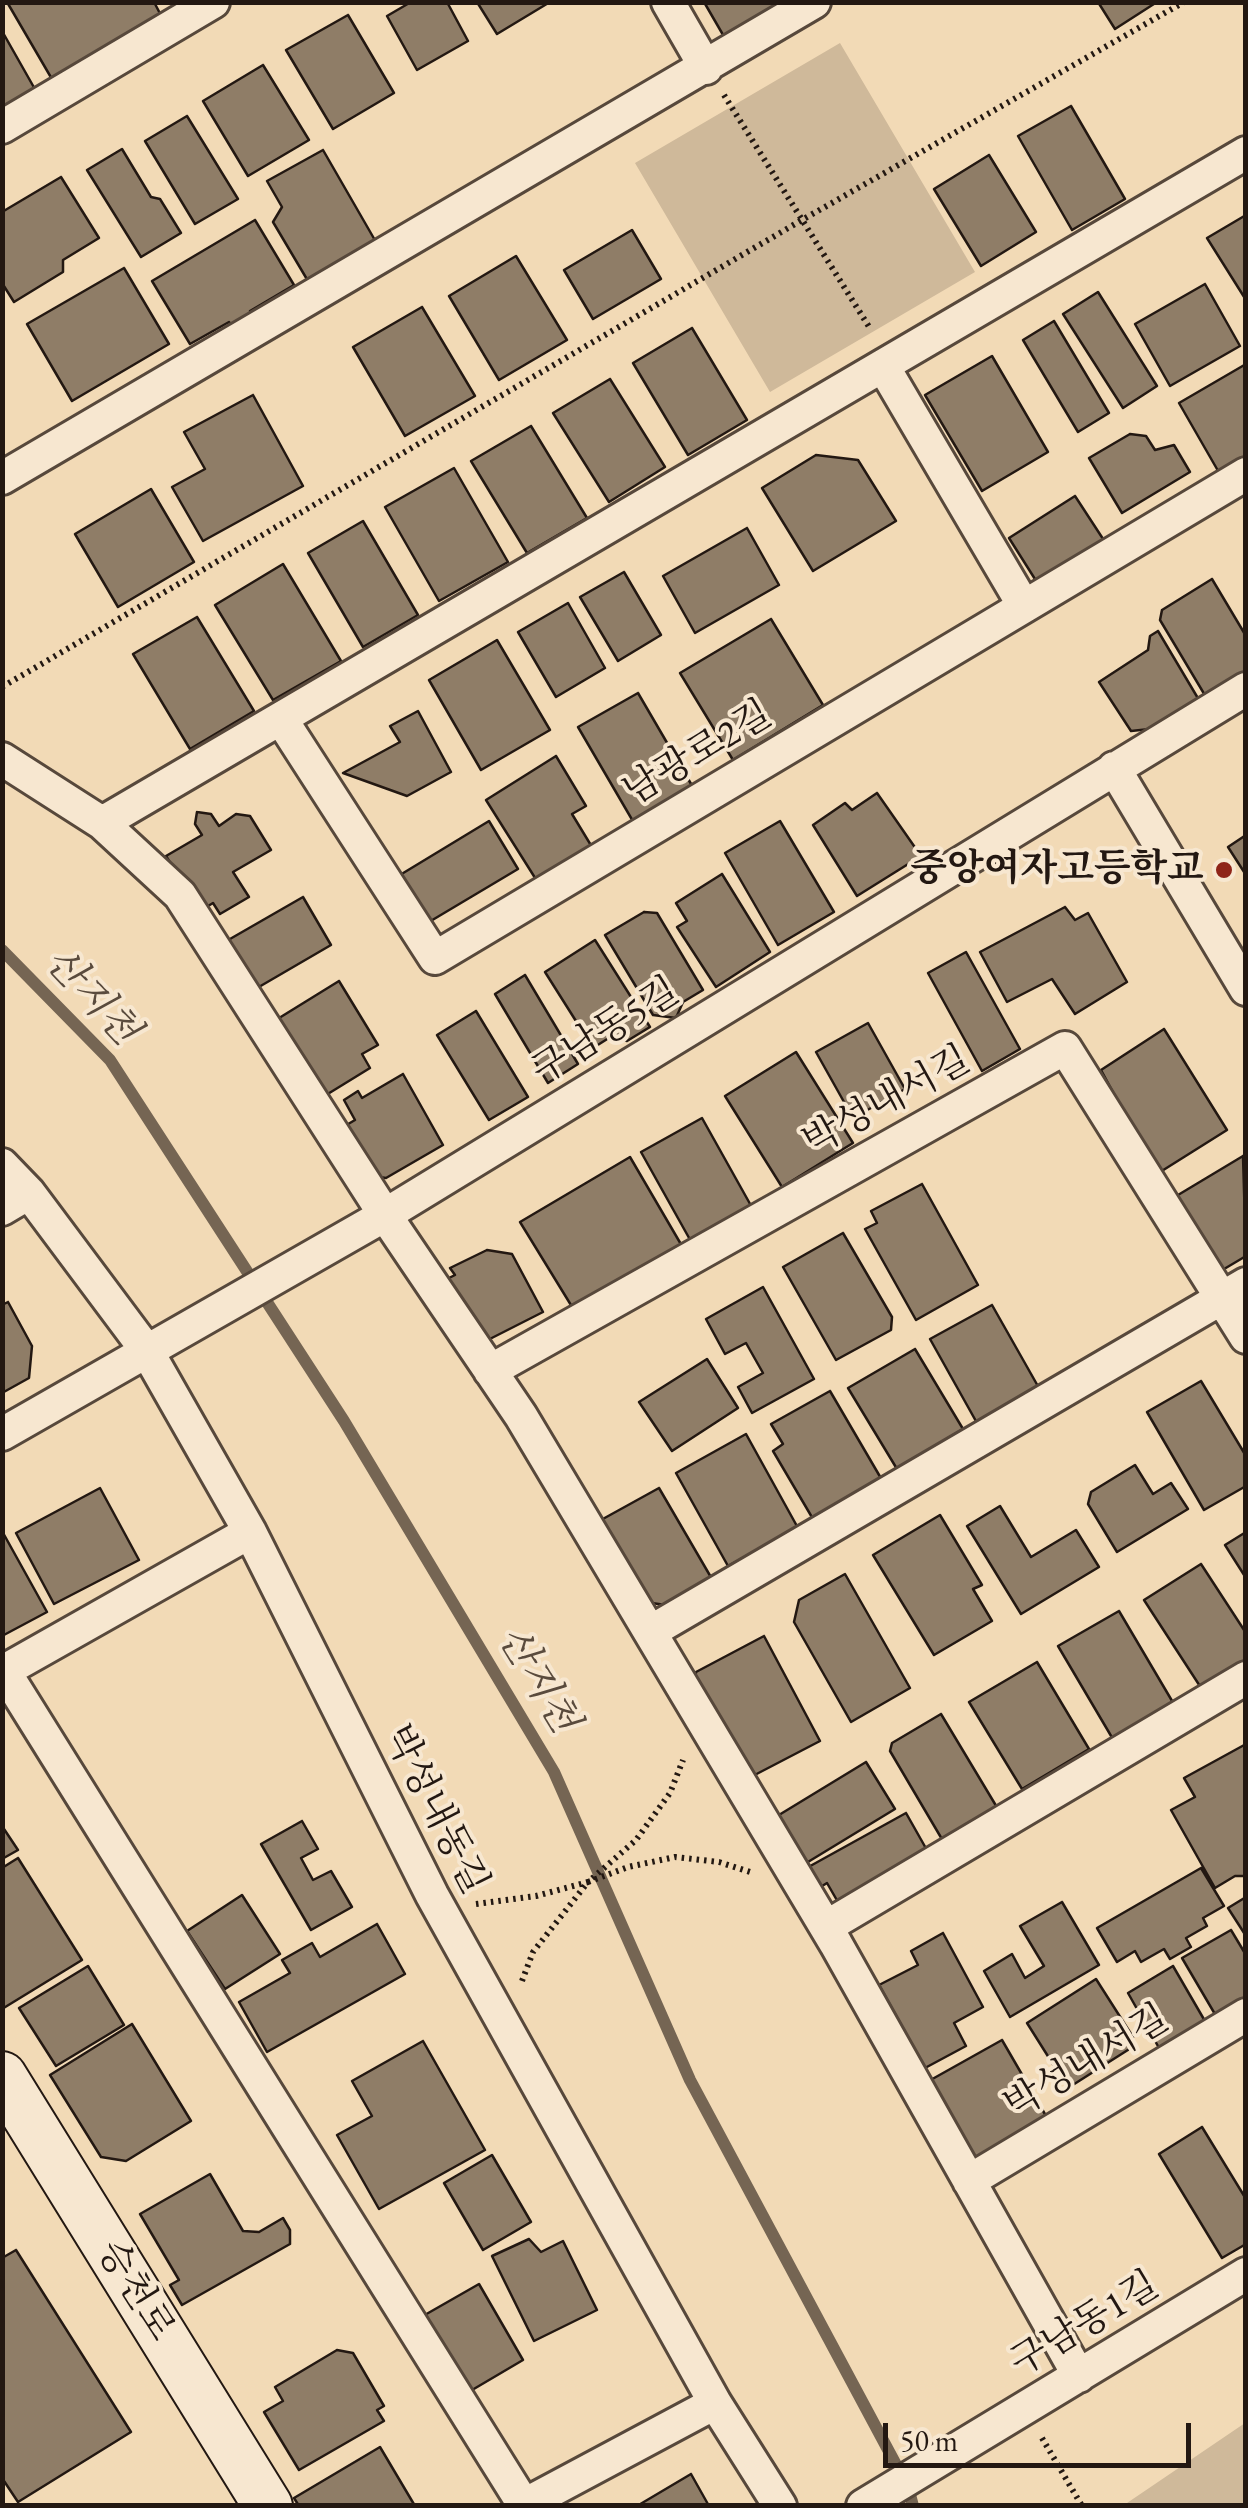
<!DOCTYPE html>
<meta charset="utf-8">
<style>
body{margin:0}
#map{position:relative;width:1248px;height:2508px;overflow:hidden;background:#f2dab6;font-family:"EB Garamond",serif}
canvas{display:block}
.frame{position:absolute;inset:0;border:5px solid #231812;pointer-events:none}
.scale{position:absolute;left:883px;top:2423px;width:308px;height:45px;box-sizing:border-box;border:5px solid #231812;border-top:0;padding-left:12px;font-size:30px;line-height:35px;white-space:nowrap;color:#231812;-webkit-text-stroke:8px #f7e7d0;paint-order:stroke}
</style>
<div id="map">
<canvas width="1248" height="2508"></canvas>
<div class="frame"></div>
<div class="scale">50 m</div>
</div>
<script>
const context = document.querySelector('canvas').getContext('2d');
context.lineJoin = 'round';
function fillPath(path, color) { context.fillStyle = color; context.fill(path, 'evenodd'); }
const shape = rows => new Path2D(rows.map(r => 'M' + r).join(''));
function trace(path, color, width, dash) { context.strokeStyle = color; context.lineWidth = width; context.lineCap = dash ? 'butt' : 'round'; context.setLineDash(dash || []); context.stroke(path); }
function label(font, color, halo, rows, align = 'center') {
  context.font = font + ' "EB Garamond","Noto Serif KR",serif'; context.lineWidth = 8; context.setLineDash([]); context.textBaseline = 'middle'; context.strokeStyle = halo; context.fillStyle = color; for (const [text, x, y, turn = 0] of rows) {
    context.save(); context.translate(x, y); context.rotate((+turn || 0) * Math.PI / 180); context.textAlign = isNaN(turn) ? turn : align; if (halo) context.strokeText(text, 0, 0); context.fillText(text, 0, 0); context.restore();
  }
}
fillPath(shape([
 [840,43,975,272,770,392,635,163],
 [1245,2423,1245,2505,1128,2505,1127,2503]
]), '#cfb99a');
trace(shape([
 [2,950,110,1060,344,1421,554,1772,690,2080,908,2487,913,2506]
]), '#756553', 12);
const building = shape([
 [7,2,154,2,165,23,56,86,7,2],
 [411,2,447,2,468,41,417,70,387,16,411,2],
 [477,2,550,2,497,34,477,2],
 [704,2,789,2,726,40,704,2],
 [1098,2,1157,2,1115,29,1098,2],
 [348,15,394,93,333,129,286,50,348,15],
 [2,31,36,91,2,110,2,31],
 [263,65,309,140,248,176,203,101,263,65],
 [1071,106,1125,199,1072,230,1018,136,1071,106],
 [187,116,238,199,195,224,145,141,187,116],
 [122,149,151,197,160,199,181,233,141,257,87,170,122,149],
 [323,150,376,242,308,281,273,222,282,207,267,181,323,150],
 [989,155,1036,232,981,266,934,189,989,155],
 [61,177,99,238,63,260,63,272,14,302,2,283,2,212,61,177],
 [1246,215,1246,300,1207,238,1246,215],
 [255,220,294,285,250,311,255,320,235,331,229,322,190,344,152,281,255,220],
 [632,230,661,279,593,319,564,270,632,230],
 [516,256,567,340,499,380,449,296,516,256],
 [124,268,169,344,72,401,27,324,124,268],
 [1205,284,1240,346,1170,386,1135,324,1205,284],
 [1098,292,1157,386,1123,408,1063,314,1098,292],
 [422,307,475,396,405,436,353,347,422,307],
 [1054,321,1109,413,1078,432,1023,340,1054,321],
 [692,328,747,420,688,455,633,363,692,328],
 [992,356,1048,452,982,491,925,395,992,356],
 [1246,364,1246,462,1221,476,1179,403,1246,364],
 [610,379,665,467,609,502,553,413,610,379],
 [253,395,303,486,203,541,172,487,205,469,184,432,253,395],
 [531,426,587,518,527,553,471,461,531,426],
 [1130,434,1146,436,1155,450,1174,445,1190,472,1122,513,1089,458,1130,434],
 [816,455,858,460,896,521,813,571,762,488,816,455],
 [454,468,508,562,439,601,385,507,454,468],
 [151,489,194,562,118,607,75,534,151,489],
 [1075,496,1107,545,1040,587,1009,538,1075,496],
 [363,521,418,615,363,647,308,553,363,521],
 [747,528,779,585,695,633,663,576,747,528],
 [283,564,341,661,273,700,215,605,283,564],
 [624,572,661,635,618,661,580,597,624,572],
 [1212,579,1246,636,1246,674,1206,697,1160,620,1162,610,1212,579],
 [568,603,605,668,556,697,518,632,568,603],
 [197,617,254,711,190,749,133,654,197,617],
 [771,619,823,705,733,760,680,673,771,619],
 [1158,631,1199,700,1150,729,1131,731,1099,682,1148,650,1150,636,1158,631],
 [497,640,550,730,481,770,429,680,497,640],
 [638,693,694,789,634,823,578,727,638,693],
 [418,711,451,772,407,796,343,773,400,742,390,726,418,711],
 [556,756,586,806,572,814,592,847,537,881,486,800,556,756],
 [877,793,921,856,857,896,813,825,845,803,852,810,877,793],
 [197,812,211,814,219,826,236,814,250,816,271,850,233,872,249,897,220,914,213,903,200,911,166,856,202,835,195,824,197,812],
 [489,821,518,869,424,925,395,878,489,821],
 [780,821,834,912,778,945,725,853,780,821],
 [1246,835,1246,875,1228,847,1246,835],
 [722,874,770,952,716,987,677,927,687,921,676,903,722,874],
 [303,897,331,945,252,991,223,943,303,897],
 [1065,907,1075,920,1088,913,1127,982,1075,1014,1052,979,1007,1002,980,952,1065,907],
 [644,912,657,913,703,990,683,1002,676,1018,653,1015,605,935,644,912],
 [595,940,650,1027,627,1041,612,1036,593,1048,545,972,595,940],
 [966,952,1020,1049,982,1071,928,973,966,952],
 [525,975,578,1064,548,1083,495,994,525,975],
 [339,981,378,1045,362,1054,370,1068,318,1100,271,1023,339,981],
 [476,1011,528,1097,489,1120,437,1035,476,1011],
 [868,1023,905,1089,853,1118,816,1052,868,1023],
 [1164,1029,1227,1130,1157,1174,1101,1070,1164,1029],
 [796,1052,853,1143,782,1187,725,1096,796,1052],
 [403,1074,443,1145,386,1178,364,1175,338,1130,355,1120,344,1100,358,1091,362,1098,403,1074],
 [702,1118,754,1211,693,1245,641,1152,702,1118],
 [1243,1156,1246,1256,1214,1275,1168,1201,1243,1156],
 [630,1157,682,1246,574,1310,520,1222,630,1157],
 [922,1184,978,1285,916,1320,865,1229,877,1223,871,1211,922,1184],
 [843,1233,892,1317,891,1330,836,1360,783,1267,843,1233],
 [487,1250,512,1254,543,1312,478,1345,437,1284,455,1275,450,1268,487,1250],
 [763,1287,814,1379,752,1413,738,1387,763,1373,746,1343,725,1354,706,1319,763,1287],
 [8,1302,32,1346,29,1378,2,1393,2,1305,8,1302],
 [992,1305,1039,1388,977,1423,930,1339,992,1305],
 [915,1349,963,1429,897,1469,848,1388,915,1349],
 [707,1359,738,1408,672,1451,639,1402,707,1359],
 [1201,1381,1246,1456,1246,1486,1204,1510,1147,1412,1201,1381],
 [830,1391,882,1480,813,1519,773,1451,783,1444,771,1424,830,1391],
 [746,1434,798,1528,728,1566,676,1473,746,1434],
 [1135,1465,1153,1494,1171,1483,1188,1509,1117,1552,1088,1504,1091,1492,1135,1465],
 [100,1488,139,1560,54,1604,16,1533,100,1488],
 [659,1488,712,1579,666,1605,644,1602,601,1520,659,1488],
 [1000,1506,1031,1557,1076,1530,1099,1567,1021,1614,967,1526,1000,1506],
 [940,1515,982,1585,973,1589,992,1621,934,1655,873,1555,940,1515],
 [2,1531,47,1612,2,1636,2,1531],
 [1246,1532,1246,1578,1225,1545,1246,1532],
 [1201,1564,1246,1633,1246,1672,1207,1697,1144,1600,1201,1564],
 [845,1574,910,1688,851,1722,794,1622,799,1600,845,1574],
 [1119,1611,1178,1711,1117,1746,1058,1646,1119,1611],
 [764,1636,820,1741,747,1779,695,1680,696,1672,764,1636],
 [1037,1662,1089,1749,1022,1789,969,1702,1037,1662],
 [941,1714,1001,1814,946,1846,890,1751,892,1743,941,1714],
 [1246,1744,1246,1876,1235,1876,1215,1888,1171,1810,1195,1797,1184,1778,1246,1744],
 [866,1762,895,1809,803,1865,774,1818,866,1762],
 [906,1813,932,1859,842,1909,827,1883,814,1891,803,1870,906,1813],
 [302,1821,318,1849,301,1858,313,1880,331,1871,352,1907,311,1930,261,1844,302,1821],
 [2,1826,18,1850,2,1859,2,1826],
 [18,1858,82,1960,2,2009,2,1868,18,1858],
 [1201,1868,1224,1906,1203,1918,1207,1926,1186,1938,1191,1947,1170,1959,1164,1949,1141,1962,1135,1951,1117,1962,1097,1928,1201,1868],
 [242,1895,280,1954,225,1989,187,1931,242,1895],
 [1246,1897,1246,1936,1228,1908,1246,1897],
 [1062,1902,1099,1965,1010,2017,984,1971,1012,1954,1025,1978,1044,1966,1020,1926,1062,1902],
 [377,1924,405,1974,267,2052,239,2002,290,1973,282,1960,312,1943,320,1957,377,1924],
 [1231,1930,1246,1955,1246,2006,1219,2021,1182,1958,1231,1930],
 [943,1933,983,2007,954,2023,966,2046,925,2068,879,1985,918,1965,911,1951,943,1933],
 [88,1966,124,2025,56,2066,19,2008,88,1966],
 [1173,1966,1209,2028,1163,2055,1128,1993,1173,1966],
 [1096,1979,1133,2037,1131,2048,1068,2088,1027,2023,1096,1979],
 [132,2024,191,2121,126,2161,101,2157,50,2075,132,2024],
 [1002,2040,1053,2128,974,2164,927,2082,1002,2040],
 [423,2041,485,2150,379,2209,337,2135,372,2116,352,2081,423,2041],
 [1202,2127,1246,2199,1246,2244,1222,2258,1159,2154,1202,2127],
 [492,2155,531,2222,483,2250,444,2183,492,2155],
 [210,2174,243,2231,259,2232,283,2218,290,2230,290,2244,182,2305,170,2285,179,2280,140,2214,210,2174],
 [529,2239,541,2252,563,2241,597,2310,534,2341,492,2256,529,2239],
 [16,2250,131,2432,18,2502,2,2478,2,2258,16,2250],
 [479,2284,523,2360,467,2393,423,2316,479,2284],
 [337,2350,353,2353,384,2406,377,2410,384,2421,299,2470,264,2412,283,2401,275,2387,337,2350],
 [380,2447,415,2506,299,2506,294,2498,380,2447],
 [691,2474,709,2506,637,2506,691,2474]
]);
fillPath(building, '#8f7d67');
trace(building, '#231812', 2.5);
const street = shape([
 [668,2,706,68],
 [2,127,213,2],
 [883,366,1024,606],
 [2,478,814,2],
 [281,719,435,958,1246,474],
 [2,759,102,823,180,895,385,1215,521,1416,836,1944,1079,2376],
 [1114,768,1246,989],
 [102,823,1246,153],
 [2,1165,29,1193,147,1351,250,1532,432,1895,715,2403,780,2506],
 [2,1209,29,1193],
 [490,1371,1065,1048,1246,1337],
 [2,1434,385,1215,1246,689],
 [250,1532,4,1671,524,2505,715,2403],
 [650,1632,1246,1284],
 [826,1927,1246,1678],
 [969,2181,1246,2015],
 [863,2506,1246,2274]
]);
const secondary = shape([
 [2,2076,268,2506]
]);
trace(street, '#57483b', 38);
trace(secondary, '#231812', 52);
trace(shape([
 [724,95,871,330],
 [2,687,802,220,1184,2],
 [476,1904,536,1896,588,1882,636,1840,670,1793,683,1760],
 [522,1981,533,1952,588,1882,628,1867,675,1857,719,1862,750,1872],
 [1042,2438,1082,2506]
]), '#231812', 6, [2.5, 5]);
trace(street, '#f7e7d0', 32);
trace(secondary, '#f7e7d0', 48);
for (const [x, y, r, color] of [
 [1224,870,10,"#8f2418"]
]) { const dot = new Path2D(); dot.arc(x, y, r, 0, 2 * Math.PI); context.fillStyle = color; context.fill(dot); trace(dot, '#f7e7d0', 4); }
label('38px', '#231812', '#f7e7d0', [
 ["남광로2길",698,754,-31],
 ["구남동5길",606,1032,-32],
 ["박성내서길",887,1102,-29],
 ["박성내동길",435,1810,63],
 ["박성내서길",1087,2063,-31],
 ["승천로",135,2291,58],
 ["구남동1길",1085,2325,-31]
]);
label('bold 38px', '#231812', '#f7e7d0', [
 ["중앙여자고등학교",1204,870]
], 'right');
label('italic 40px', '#5a4b3d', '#f7e7d0', [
 ["산지천",91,997,47],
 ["산지천",537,1680,59]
]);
</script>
